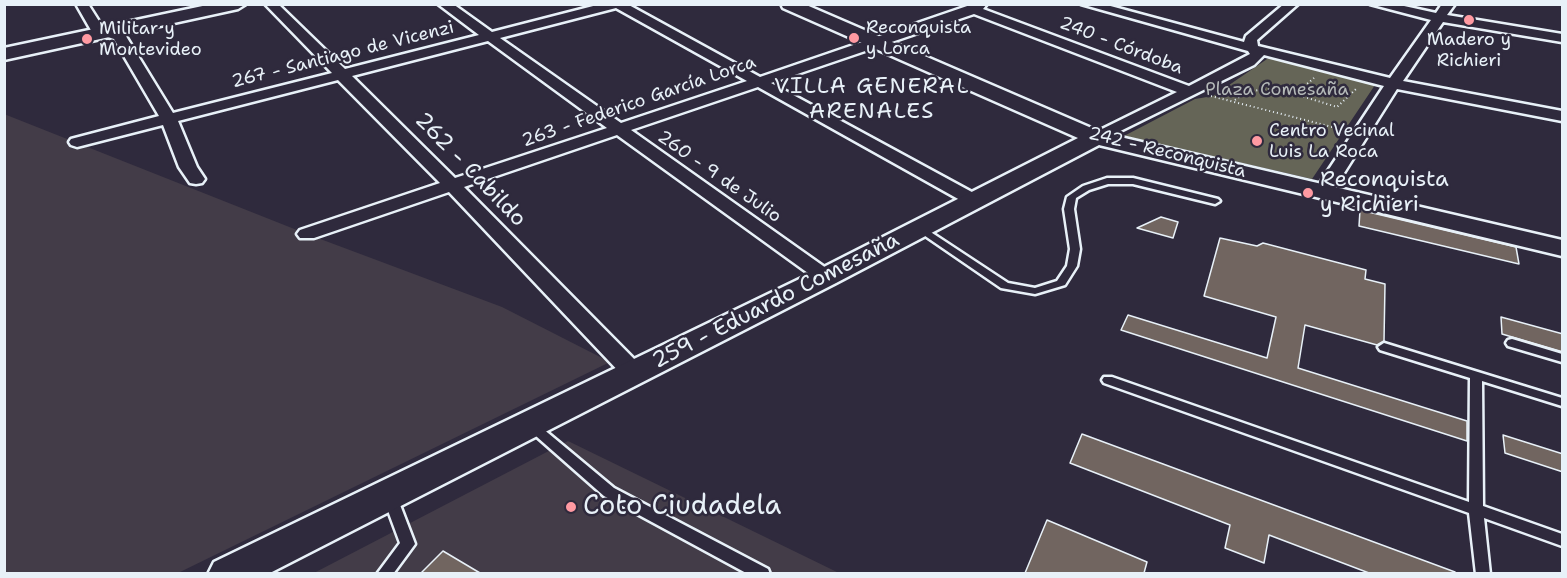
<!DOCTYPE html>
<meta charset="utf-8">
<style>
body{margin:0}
#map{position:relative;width:1567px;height:578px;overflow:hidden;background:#2f2a3d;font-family:"Shantell Sans",sans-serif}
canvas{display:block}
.frame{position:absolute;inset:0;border:6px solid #e8f1f8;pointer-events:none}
</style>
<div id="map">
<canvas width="1567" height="578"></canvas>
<div class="frame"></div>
</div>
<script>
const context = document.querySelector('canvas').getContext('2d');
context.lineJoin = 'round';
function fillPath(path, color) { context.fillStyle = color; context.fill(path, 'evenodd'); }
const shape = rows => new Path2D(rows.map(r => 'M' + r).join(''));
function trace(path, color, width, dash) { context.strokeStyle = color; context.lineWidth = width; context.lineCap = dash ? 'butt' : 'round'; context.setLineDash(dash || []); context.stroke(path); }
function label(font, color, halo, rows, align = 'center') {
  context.font = font + ' "Shantell Sans",sans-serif'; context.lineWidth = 5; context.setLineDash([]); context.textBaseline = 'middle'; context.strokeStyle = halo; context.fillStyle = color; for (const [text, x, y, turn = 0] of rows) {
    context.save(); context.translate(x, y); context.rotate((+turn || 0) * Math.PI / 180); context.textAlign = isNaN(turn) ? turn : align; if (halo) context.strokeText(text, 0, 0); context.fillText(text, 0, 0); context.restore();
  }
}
fillPath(shape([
 [4,114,307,234,502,307,610,362,178,573,5,573],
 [568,441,839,573,312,574]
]), '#433c48');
fillPath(shape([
 [1270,57,1375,85,1312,179,1124,136,1195,99,1213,96]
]), '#656557');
const building = shape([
 [1360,210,1516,247,1519,264,1359,226,1360,210],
 [1161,217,1178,222,1173,238,1137,228,1161,217],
 [1220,238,1257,246,1263,243,1366,270,1365,279,1385,284,1384,341,1377,345,1305,325,1298,368,1467,421,1467,441,1121,330,1128,315,1267,358,1276,317,1204,296,1220,238],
 [1501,317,1563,334,1563,352,1502,334,1501,317],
 [1082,434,1455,572,1454,573,1369,573,1269,535,1264,563,1225,548,1230,525,1070,463,1082,434],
 [1503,435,1563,454,1563,472,1505,453,1503,435],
 [1047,520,1147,562,1144,573,1025,573,1047,520],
 [443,551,480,573,421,573,443,551]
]);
fillPath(building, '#716560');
trace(building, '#e8f1f8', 1.5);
const lane = shape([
 [1107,178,1133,178,1218,199,1220,201,1215,204,1133,184,1108,184,1089,190,1076,198,1074,209,1080,249,1077,266,1065,285,1035,294,1001,288,915,229,920,226,923,227,1008,283,1035,288,1057,281,1067,266,1070,249,1064,209,1067,197,1083,186,1107,178],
 [1512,339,1562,354,1562,362,1508,346,1506,343,1508,340,1512,339],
 [1384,343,1562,398,1562,406,1482,381,1483,506,1562,534,1562,546,1484,518,1490,574,1476,574,1469,513,1104,383,1102,380,1104,377,1112,377,1469,502,1470,378,1380,350,1378,347,1384,343],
 [532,421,536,423,614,488,768,569,770,574,748,574,604,496,528,429,526,426,528,423,532,421],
 [390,492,395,493,397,497,415,544,393,574,377,574,400,543,383,497,385,493,390,492]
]);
const street = shape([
 [76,4,88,4,102,26,124,33,173,113,332,73,265,4,278,4,345,69,479,35,438,4,453,4,492,32,601,4,627,4,760,77,973,4,987,4,983,9,1189,86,1250,54,1248,51,1081,4,1103,4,1244,42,1246,36,1284,4,1298,4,1257,40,1258,46,1390,78,1431,20,1370,4,1395,4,1436,13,1442,4,1455,4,1447,15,1562,34,1562,42,1443,22,1403,81,1562,111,1562,121,1397,89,1332,192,1329,196,1323,197,1317,196,1314,192,1384,86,1264,55,1254,65,1096,143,1090,141,1088,138,1090,135,1177,92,974,14,771,83,981,197,984,201,981,205,969,205,758,87,631,130,833,273,836,277,833,281,826,283,819,281,617,135,464,187,641,366,645,372,641,378,633,380,625,378,449,192,314,238,300,238,297,234,300,230,440,183,338,80,178,121,197,167,205,179,202,183,196,184,190,183,179,167,163,125,77,147,71,145,69,142,71,139,159,116,114,39,92,32,76,4],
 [616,8,747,81,621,123,500,38,616,8],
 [488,41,607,128,455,178,352,76,488,41]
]);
const secondary = shape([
 [212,4,246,4,238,9,4,60,4,48,212,4],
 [781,4,804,4,1103,133,1562,240,1562,256,1099,145,836,283,268,574,208,574,214,562,816,271,1078,138,783,8,781,4]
]);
trace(lane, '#e8f1f8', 5);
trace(street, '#e8f1f8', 5);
trace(secondary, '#e8f1f8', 5);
trace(shape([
 [1295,94,1314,78],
 [1211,96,1344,130],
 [1235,100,1246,92,1266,89,1295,94,1337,107,1356,89]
]), '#e8f1f8', 2, [1, 3]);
fillPath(lane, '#2f2a3d');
fillPath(street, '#2f2a3d');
fillPath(secondary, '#2f2a3d');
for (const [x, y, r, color] of [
 [1469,20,6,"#ff9aa2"],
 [854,38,6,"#ff9aa2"],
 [87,39,6,"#ff9aa2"],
 [1257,141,6,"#ff9aa2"],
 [1308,193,6,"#ff9aa2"],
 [571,507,6,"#ff9aa2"]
]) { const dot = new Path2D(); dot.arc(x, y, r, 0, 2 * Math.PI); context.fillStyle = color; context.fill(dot); trace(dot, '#2f2a3d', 2); }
label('18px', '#e8f1f8', '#2f2a3d', [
 ["Reconquista",866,28],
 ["y Lorca",866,49],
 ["Militar y",99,29],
 ["Montevideo",99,50],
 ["Madero y",1469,40,"center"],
 ["Richieri",1469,61,"center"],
 ["Centro Vecinal",1269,131],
 ["Luis La Roca",1269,152]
], 'left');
label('18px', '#e8f1f8', '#2f2a3d', [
 ["240 - Córdoba",1121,46,21],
 ["267 - Santiago de Vicenzi",343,55,-14],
 ["263 - Federico García Lorca",639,102,-19],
 ["242 - Reconquista",1167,153,14],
 ["260 - 9 de Julio",719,177,35]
]);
label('18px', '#b4b9b8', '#2f2a3d', [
 ["Plaza Comesaña",1277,90]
]);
context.letterSpacing = '1.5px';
label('22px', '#e8f1f8', '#2f2a3d', [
 ["VILLA GENERAL",872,87],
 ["ARENALES",872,112]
]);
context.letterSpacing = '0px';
label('22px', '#e8f1f8', '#2f2a3d', [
 ["262 - Cabildo",470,170,46],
 ["259 - Eduardo Comesaña",776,301,-27]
]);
label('22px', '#e8f1f8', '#2f2a3d', [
 ["Reconquista",1320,180],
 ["y Richieri",1320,205]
], 'left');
label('27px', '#e8f1f8', '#2f2a3d', [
 ["Coto Ciudadela",583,507]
], 'left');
</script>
